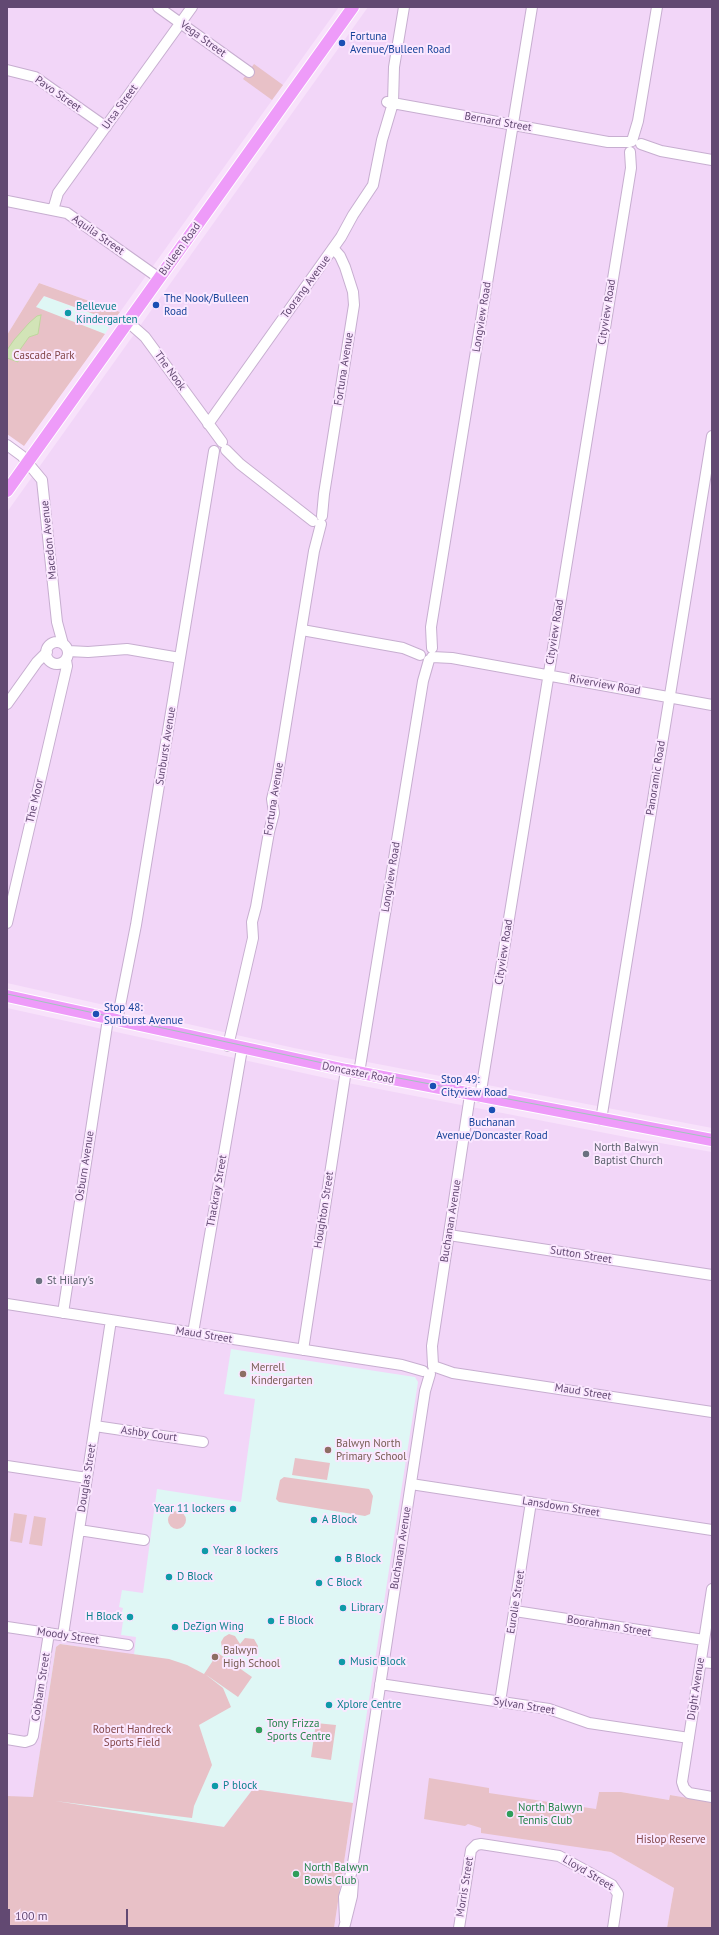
<!DOCTYPE html>
<style>
body{margin:0}
#map{position:relative;width:719px;height:1935px;overflow:hidden;background:#f8e2fb;font-family:"PT Sans",sans-serif}
canvas{display:block}
.frame{position:absolute;inset:0;border:8px solid #624972;pointer-events:none}
.scale{position:absolute;left:8px;top:1909px;width:120px;height:18px;box-sizing:border-box;border:2px solid #624972;border-top:0;padding-left:5px;font-size:12px;line-height:14px;white-space:nowrap;color:#624972;-webkit-text-stroke:3px #fbe7ff;paint-order:stroke}
</style>
<div id="map">
<canvas width="719" height="1935"></canvas>
<div class="frame"></div>
<div class="scale">100 m</div>
</div>
<script>
const context = document.querySelector('canvas').getContext('2d');
context.lineJoin = 'round';
function fillPath(path, color) { context.fillStyle = color; context.fill(path, 'evenodd'); }
const shape = rows => new Path2D(rows.map(r => 'M' + r).join(''));
function trace(path, color, width, dash) { context.strokeStyle = color; context.lineWidth = width; context.lineCap = dash ? 'butt' : 'round'; context.setLineDash(dash || []); context.stroke(path); }
function label(font, color, halo, rows, align = 'center') {
  context.font = font + ' "PT Sans",sans-serif'; context.lineWidth = 4; context.setLineDash([]); context.textBaseline = 'middle'; context.strokeStyle = halo; context.fillStyle = color; for (const [text, x, y, turn = 0] of rows) {
    context.save(); context.translate(x, y); context.rotate((+turn || 0) * Math.PI / 180); context.textAlign = isNaN(turn) ? turn : align; if (halo) context.strokeText(text, 0, 0); context.fillText(text, 0, 0); context.restore();
  }
}
fillPath(shape([
 [7,7,339,7,120,312,39,283,7,335],
 [368,7,712,7,712,1128,294,1048,7,983,7,512],
 [7,1008,353,1084,631,1138,712,1152,712,1802,670,1795,669,1800,621,1792,599,1792,591,1849,611,1852,674,1888,667,1928,334,1928,353,1803,224,1827,7,1796]
]), '#f2d6f8');
fillPath(shape([
 [44,296,113,321,105,334,35,308],
 [231,1349,415,1377,418,1382,353,1803,253,1789,224,1827,33,1798,56,1647,60,1644,134,1655,136,1637,121,1635,123,1621,120,1620,123,1608,119,1607,122,1590,143,1593,157,1489,241,1502,255,1399,224,1394]
]), '#dff7f5');
fillPath(shape([
 [254,64,283,85,272,100,243,79],
 [39,283,120,312,113,321,44,296,36,307,105,334,24,446,7,434,7,335],
 [295,1458,330,1463,327,1480,292,1475],
 [284,1477,369,1489,373,1496,370,1514,365,1516,279,1502,276,1499,280,1480],
 '168 1520a9 9 0 1 1 18 0a9 9 0 1 1-18 0Z',
 [14,1513,27,1515,22,1543,10,1541],
 [34,1516,46,1518,42,1546,29,1544],
 [229,1634,235,1636,240,1644,245,1638,254,1639,258,1646,256,1652,251,1655,245,1655,239,1646,235,1652,226,1652,222,1648,221,1642,224,1637],
 [60,1644,169,1659,187,1665,204,1674,218,1653,252,1677,238,1697,205,1674,223,1688,231,1707,199,1725,212,1765,194,1806,192,1818,55,1801,224,1827,253,1789,353,1803,334,1928,7,1928,7,1796,33,1797,56,1647],
 [316,1723,336,1725,331,1760,311,1757],
 [429,1778,489,1788,489,1793,596,1809,599,1792,621,1792,669,1800,670,1795,712,1802,712,1928,667,1928,674,1888,611,1852,481,1833,481,1828,468,1824,465,1826,424,1819]
]), '#e8c1c7');
const water = shape([
 [41,315,38,334,29,337,19,351,18,362,7,358,7,350,14,340,29,323,37,316,41,315]
]);
fillPath(water, '#d2e4b7');
trace(water, '#bfd69e', 1);
const minor = shape([
 [158,7,249,72],
 [7,70,35,77,106,127],
 [387,102,608,142,630,142],
 [632,141,638,121,657,7],
 [641,144,661,151,712,160],
 [7,201,67,213,159,278],
 [53,210,58,193,192,7],
 [128,322,145,337,222,442],
 [208,424,341,237,353,215,373,185,382,140,393,103,394,67,404,7],
 [7,445,22,456,42,480,57,622,63,644],
 [226,450,240,464,313,521],
 [322,516,324,494,354,305,353,292,345,267,340,256,333,248],
 [302,630,403,648,420,655],
 '46 653a11 11 0 1 1 22 0a11 11 0 1 1-22 0Z',
 [432,648,431,627,532,7],
 [68,651,88,652,127,649,180,658],
 [432,657,452,658,712,705],
 [7,704,37,662,47,652],
 [7,923,67,666,66,660],
 [117,1021,136,925,214,451],
 [228,1046,253,938,252,922,256,907,269,832,274,813,272,799,277,779,314,551,321,524],
 [359,1073,423,681,429,660],
 [480,1097,631,168,630,152],
 [601,1120,712,436],
 [449,1235,712,1275],
 [7,1304,402,1365,423,1371],
 [63,1313,108,1019],
 [193,1333,242,1049],
 [303,1350,346,1070],
 [433,1365,432,1346,470,1095],
 [433,1366,453,1373,712,1412],
 [95,1426,203,1442],
 [7,1466,87,1478],
 [411,1484,712,1530],
 [79,1530,144,1540],
 [712,1589,682,1782,684,1788,689,1793,712,1797],
 [515,1611,704,1640],
 [7,1627,128,1645],
 [63,1635,111,1320],
 [701,1662,712,1663],
 [380,1684,549,1709,589,1723,689,1738],
 [500,1702,531,1502],
 [7,1739,25,1742,31,1740,33,1736,49,1633],
 [345,1920,344,1897,352,1870,425,1391,430,1374],
 [344,1928,352,1896,353,1882],
 [459,1928,471,1850,476,1845,481,1844,559,1856,612,1885,618,1894,613,1928]
]);
const major = shape([
 [7,491,353,7],
 [7,996,346,1070,712,1140]
]);
trace(minor, '#c7aed0', 12);
trace(major, '#fff', 14);
trace(minor, '#fff', 10);
trace(major, '#ee9bf9', 12);
trace(shape([
 [7,994,341,1067,712,1138]
]), '#a1c4bd', 1);
for (const [x, y, r, color] of [
 [342,43,4,"#1a4fb4"],
 [156,305,4,"#1a4fb4"],
 [68,313,4,"#0f9aa8"],
 [96,1014,4,"#1a4fb4"],
 [433,1086,4,"#1a4fb4"],
 [492,1110,4,"#1a4fb4"],
 [586,1154,4,"#6b7280"],
 [39,1281,4,"#6b7280"],
 [243,1374,4,"#8d6e63"],
 [328,1450,4,"#8d6e63"],
 [233,1509,4,"#0f9aa8"],
 [314,1520,4,"#0f9aa8"],
 [205,1551,4,"#0f9aa8"],
 [338,1559,4,"#0f9aa8"],
 [169,1577,4,"#0f9aa8"],
 [319,1583,4,"#0f9aa8"],
 [343,1608,4,"#0f9aa8"],
 [130,1617,4,"#0f9aa8"],
 [271,1621,4,"#0f9aa8"],
 [175,1627,4,"#0f9aa8"],
 [215,1657,4,"#8d6e63"],
 [342,1662,4,"#0f9aa8"],
 [329,1705,4,"#0f9aa8"],
 [259,1730,4,"#2e9e5b"],
 [215,1786,4,"#0f9aa8"],
 [510,1814,4,"#2e9e5b"],
 [296,1874,4,"#2e9e5b"]
]) { const dot = new Path2D(); dot.arc(x, y, r, 0, 2 * Math.PI); context.fillStyle = color; context.fill(dot); trace(dot, '#fbe7ff', 1.5); }
label('11px', '#164399', '#fbe7ff', [
 ["Fortuna",350,37],
 ["Avenue/Bulleen Road",350,50],
 ["The Nook/Bulleen",164,299],
 ["Road",164,312],
 ["Stop 48:",104,1008],
 ["Sunburst Avenue",104,1021],
 ["Stop 49:",441,1080],
 ["Cityview Road",441,1093],
 ["Buchanan",492,1123,"center"],
 ["Avenue/Doncaster Road",492,1136,"center"]
], 'left');
label('11px', '#624972', '#fbe7ff', [
 ["Vega Street",203,39,36],
 ["Pavo Street",58,94,35],
 ["Ursa Street",120,107,-54],
 ["Bernard Street",498,122,10],
 ["Aquila Street",98,235,35],
 ["Bulleen Road",180,249,-54],
 ["Toorang Avenue",306,287,-54],
 ["Cityview Road",607,312,-81],
 ["Longview Road",482,317,-81],
 ["Fortuna Avenue",344,369,-81],
 ["The Nook",170,371,54],
 ["Macedon Avenue",49,540,-96],
 ["Cityview Road",555,632,-81],
 ["Riverview Road",605,685,10],
 ["Sunburst Avenue",166,746,-81],
 ["Panoramic Road",656,778,-81],
 ["Fortuna Avenue",274,799,-81],
 ["The Moor",35,801,-77],
 ["Longview Road",391,877,-81],
 ["Cityview Road",504,952,-81],
 ["Doncaster Road",358,1073,11],
 ["Osburn Avenue",85,1166,-81],
 ["Thackray Street",217,1191,-80],
 ["Houghton Street",324,1210,-81],
 ["Buchanan Avenue",451,1221,-81],
 ["Sutton Street",581,1255,9],
 ["Maud Street",204,1335,9],
 ["Maud Street",583,1392,9],
 ["Ashby Court",149,1434,8],
 ["Douglas Street",87,1478,-81],
 ["Lansdown Street",561,1507,9],
 ["Buchanan Avenue",401,1548,-81],
 ["Eurolie Street",516,1602,-81],
 ["Boorahman Street",609,1626,9],
 ["Moody Street",68,1636,8],
 ["Cobham Street",41,1687,-81],
 ["Dight Avenue",696,1689,-81],
 ["Sylvan Street",524,1706,9],
 ["Lloyd Street",588,1873,31],
 ["Morris Street",465,1887,-81]
]);
label('11px', '#0d838f', '#fbe7ff', [
 ["Bellevue",76,307],
 ["Kindergarten",76,320],
 ["Year 11 lockers",225,1509,"right"],
 ["A Block",322,1520],
 ["Year 8 lockers",213,1551],
 ["B Block",346,1559],
 ["D Block",177,1577],
 ["C Block",327,1583],
 ["Library",351,1608],
 ["H Block",122,1617,"right"],
 ["E Block",279,1621],
 ["DeZign Wing",183,1627],
 ["Music Block",350,1662],
 ["Xplore Centre",337,1705],
 ["P block",223,1786]
], 'left');
label('11px', '#834749', '#fbe7ff', [
 ["Cascade Park",44,356],
 ["Robert Handreck",132,1730],
 ["Sports Field",132,1743],
 ["Hislop Reserve",671,1840]
]);
label('11px', '#5b616d', '#fbe7ff', [
 ["North Balwyn",594,1148],
 ["Baptist Church",594,1161],
 ["St Hilary's",47,1281]
], 'left');
label('11px', '#785e54', '#fbe7ff', [
 ["Merrell",251,1368],
 ["Kindergarten",251,1381],
 ["Balwyn North",336,1444],
 ["Primary School",336,1457],
 ["Balwyn",223,1651],
 ["High School",223,1664]
], 'left');
label('11px', '#27864d', '#fbe7ff', [
 ["Tony Frizza",267,1724],
 ["Sports Centre",267,1737],
 ["North Balwyn",518,1808],
 ["Tennis Club",518,1821],
 ["North Balwyn",304,1868],
 ["Bowls Club",304,1881]
], 'left');
</script>
